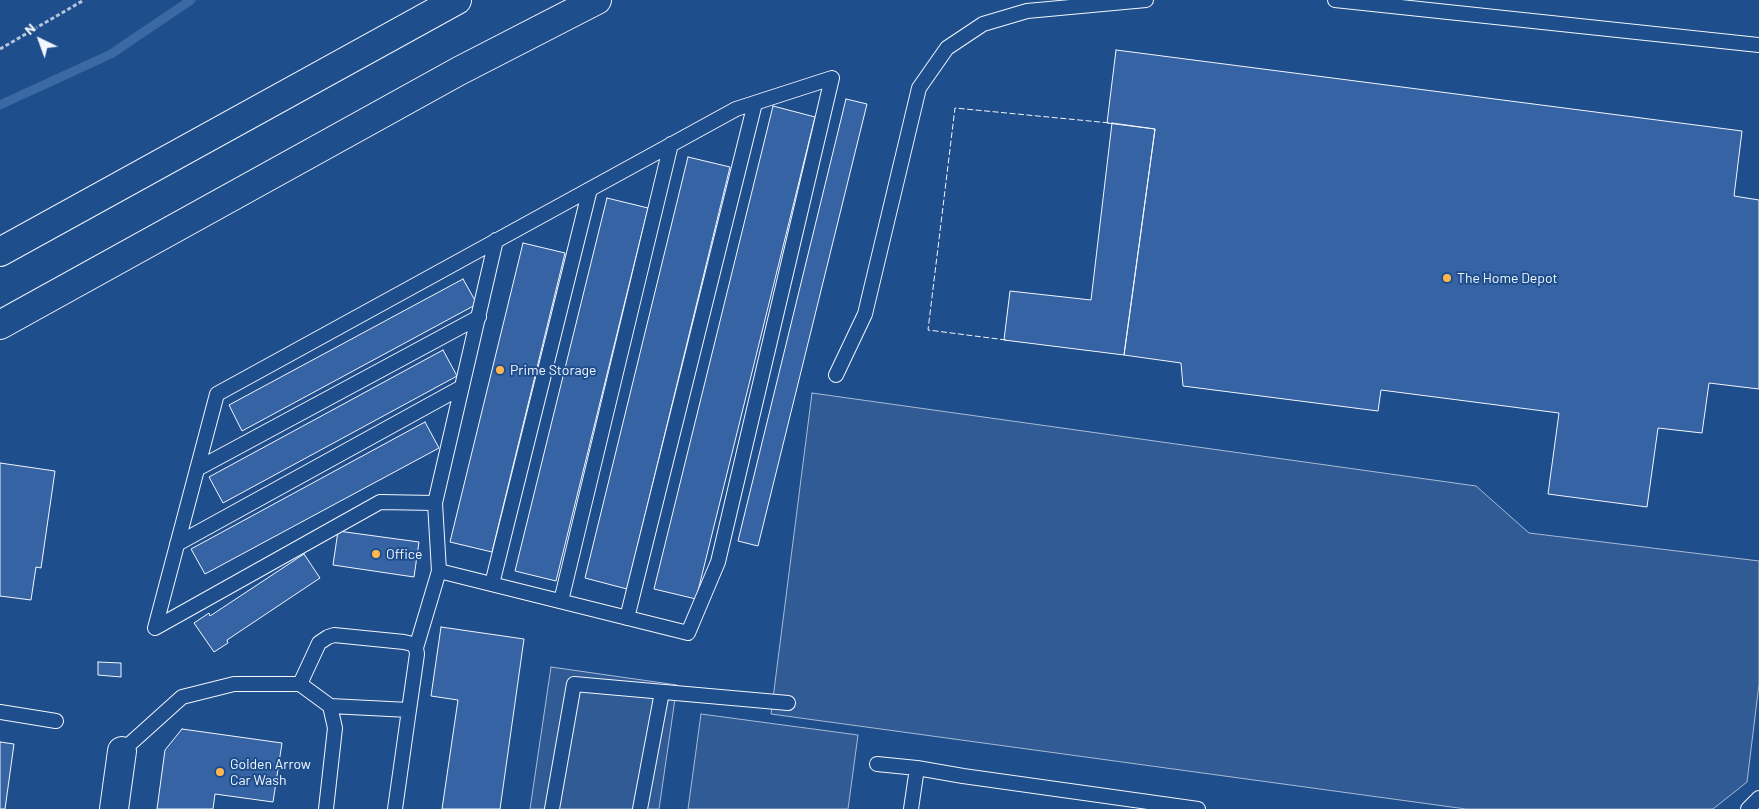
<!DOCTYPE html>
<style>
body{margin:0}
#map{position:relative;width:1759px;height:809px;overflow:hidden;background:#1f4e8c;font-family:Barlow,sans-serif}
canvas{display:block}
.north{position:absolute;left:15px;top:15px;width:50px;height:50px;-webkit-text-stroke:4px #1f4e8c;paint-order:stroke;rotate:318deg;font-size:14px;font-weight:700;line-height:20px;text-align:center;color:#f2f6ff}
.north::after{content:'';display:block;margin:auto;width:18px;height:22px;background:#f2f6ff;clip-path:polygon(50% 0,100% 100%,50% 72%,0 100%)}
</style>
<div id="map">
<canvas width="1759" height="809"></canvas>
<div class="north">N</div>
</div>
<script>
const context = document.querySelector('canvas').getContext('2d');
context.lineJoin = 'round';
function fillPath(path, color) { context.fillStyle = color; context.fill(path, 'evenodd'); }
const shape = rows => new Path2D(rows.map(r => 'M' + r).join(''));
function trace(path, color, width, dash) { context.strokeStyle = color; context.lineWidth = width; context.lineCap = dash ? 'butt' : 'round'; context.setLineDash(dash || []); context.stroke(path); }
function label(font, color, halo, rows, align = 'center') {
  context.font = font + ' Barlow,sans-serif'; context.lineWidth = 4; context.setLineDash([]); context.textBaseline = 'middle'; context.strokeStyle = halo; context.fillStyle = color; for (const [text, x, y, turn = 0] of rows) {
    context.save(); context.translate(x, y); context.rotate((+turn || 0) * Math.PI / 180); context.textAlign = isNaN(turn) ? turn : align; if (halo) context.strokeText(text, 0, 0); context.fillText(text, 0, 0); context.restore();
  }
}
const parking = shape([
 [812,393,1476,486,1529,533,1759,561,1759,684,1747,782,1713,809,1466,809,771,714,812,393],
 [551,667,677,685,659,809,530,809,551,667],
 [701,714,858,735,848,809,688,809,701,714]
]);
fillPath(parking, '#305b95');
trace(parking, '#a8bbd7', 1);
trace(shape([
 [0,105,111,54,191,0]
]), '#3b69a3', 9);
const building = shape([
 [1116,50,1742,131,1734,196,1759,200,1759,389,1709,383,1702,433,1658,428,1647,507,1548,494,1559,413,1381,390,1378,411,1183,386,1181,363,1124,355,1155,129,1107,123,1116,50],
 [846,99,867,104,758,546,738,541,846,99],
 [773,106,815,117,696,599,654,589,773,106],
 [1112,123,1155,129,1124,355,1004,340,1010,291,1091,300,1112,123],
 [688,157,730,167,627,589,585,578,688,157],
 [607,198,648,208,556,581,515,571,607,198],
 [523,243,565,253,492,552,450,542,523,243],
 [463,279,477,304,242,431,229,405,463,279],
 [443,350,457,376,223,503,209,477,443,350],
 [425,422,439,448,205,574,191,549,425,422],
 [0,463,55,471,41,568,36,567,31,600,0,596,0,463],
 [338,531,419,542,414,577,333,565,338,531],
 [304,554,320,578,227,640,228,643,214,652,194,623,209,613,210,616,304,554],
 [441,627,524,639,500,809,442,809,458,700,431,696,441,627],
 [98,662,121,663,121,677,98,675,98,662],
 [182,729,282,743,273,802,215,794,213,809,157,809,165,750,182,729],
 [0,742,14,744,5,809,0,809,0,742]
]);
fillPath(building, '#3563a3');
trace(building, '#f2f6ff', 1);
const service = shape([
 [1335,0,1759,45],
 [836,375,865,314,919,88,947,48,983,24,1027,11,1146,0],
 [197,469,479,317],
 [435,503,496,240],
 [177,544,462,387],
 [492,584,590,189],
 [561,601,671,144],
 [627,618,755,103],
 [416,648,439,571,688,633,718,562,832,78,736,109,217,394,155,628,380,502,435,503,439,571],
 [300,684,319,643,328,637,334,635,404,642,412,644,416,648,417,654,409,710,330,706],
 [0,712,56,721],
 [122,751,182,697,234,684,300,684,330,706,335,728,326,809],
 [877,764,917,768,963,776,1198,809],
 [395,809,409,710],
 [552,809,574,684,788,703],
 [640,809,662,692],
 [911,809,917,768],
 [1748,809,1759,798]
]);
const minor = shape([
 [114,809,122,751]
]);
const motorway = shape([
 [0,252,457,0],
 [0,325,459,71,597,0]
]);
trace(service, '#f2f6ff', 16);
trace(minor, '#f2f6ff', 30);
trace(motorway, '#f2f6ff', 30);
trace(shape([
 [0,49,84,0]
]), '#b3c4dc', 3, [4, 2.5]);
trace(service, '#1f4e8c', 14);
trace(minor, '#1f4e8c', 28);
trace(motorway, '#1f4e8c', 28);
trace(shape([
 [1006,340,928,330,955,108,1110,123]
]), '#f2f6ff', 1, [6, 2.5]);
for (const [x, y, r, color] of [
 [1447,278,5,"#ffb74d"],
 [500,370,5,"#ffb74d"],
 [376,554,5,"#ffb74d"],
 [220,772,5,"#ffb74d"]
]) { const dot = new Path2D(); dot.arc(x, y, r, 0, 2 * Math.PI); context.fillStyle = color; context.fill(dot); trace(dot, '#1f4e8c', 2); }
label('14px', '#f2f6ff', '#1f4e8c', [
 ["The Home Depot",1457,278],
 ["Prime Storage",510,370],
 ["Office",386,554],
 ["Golden Arrow",230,764],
 ["Car Wash",230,780]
], 'left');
</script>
